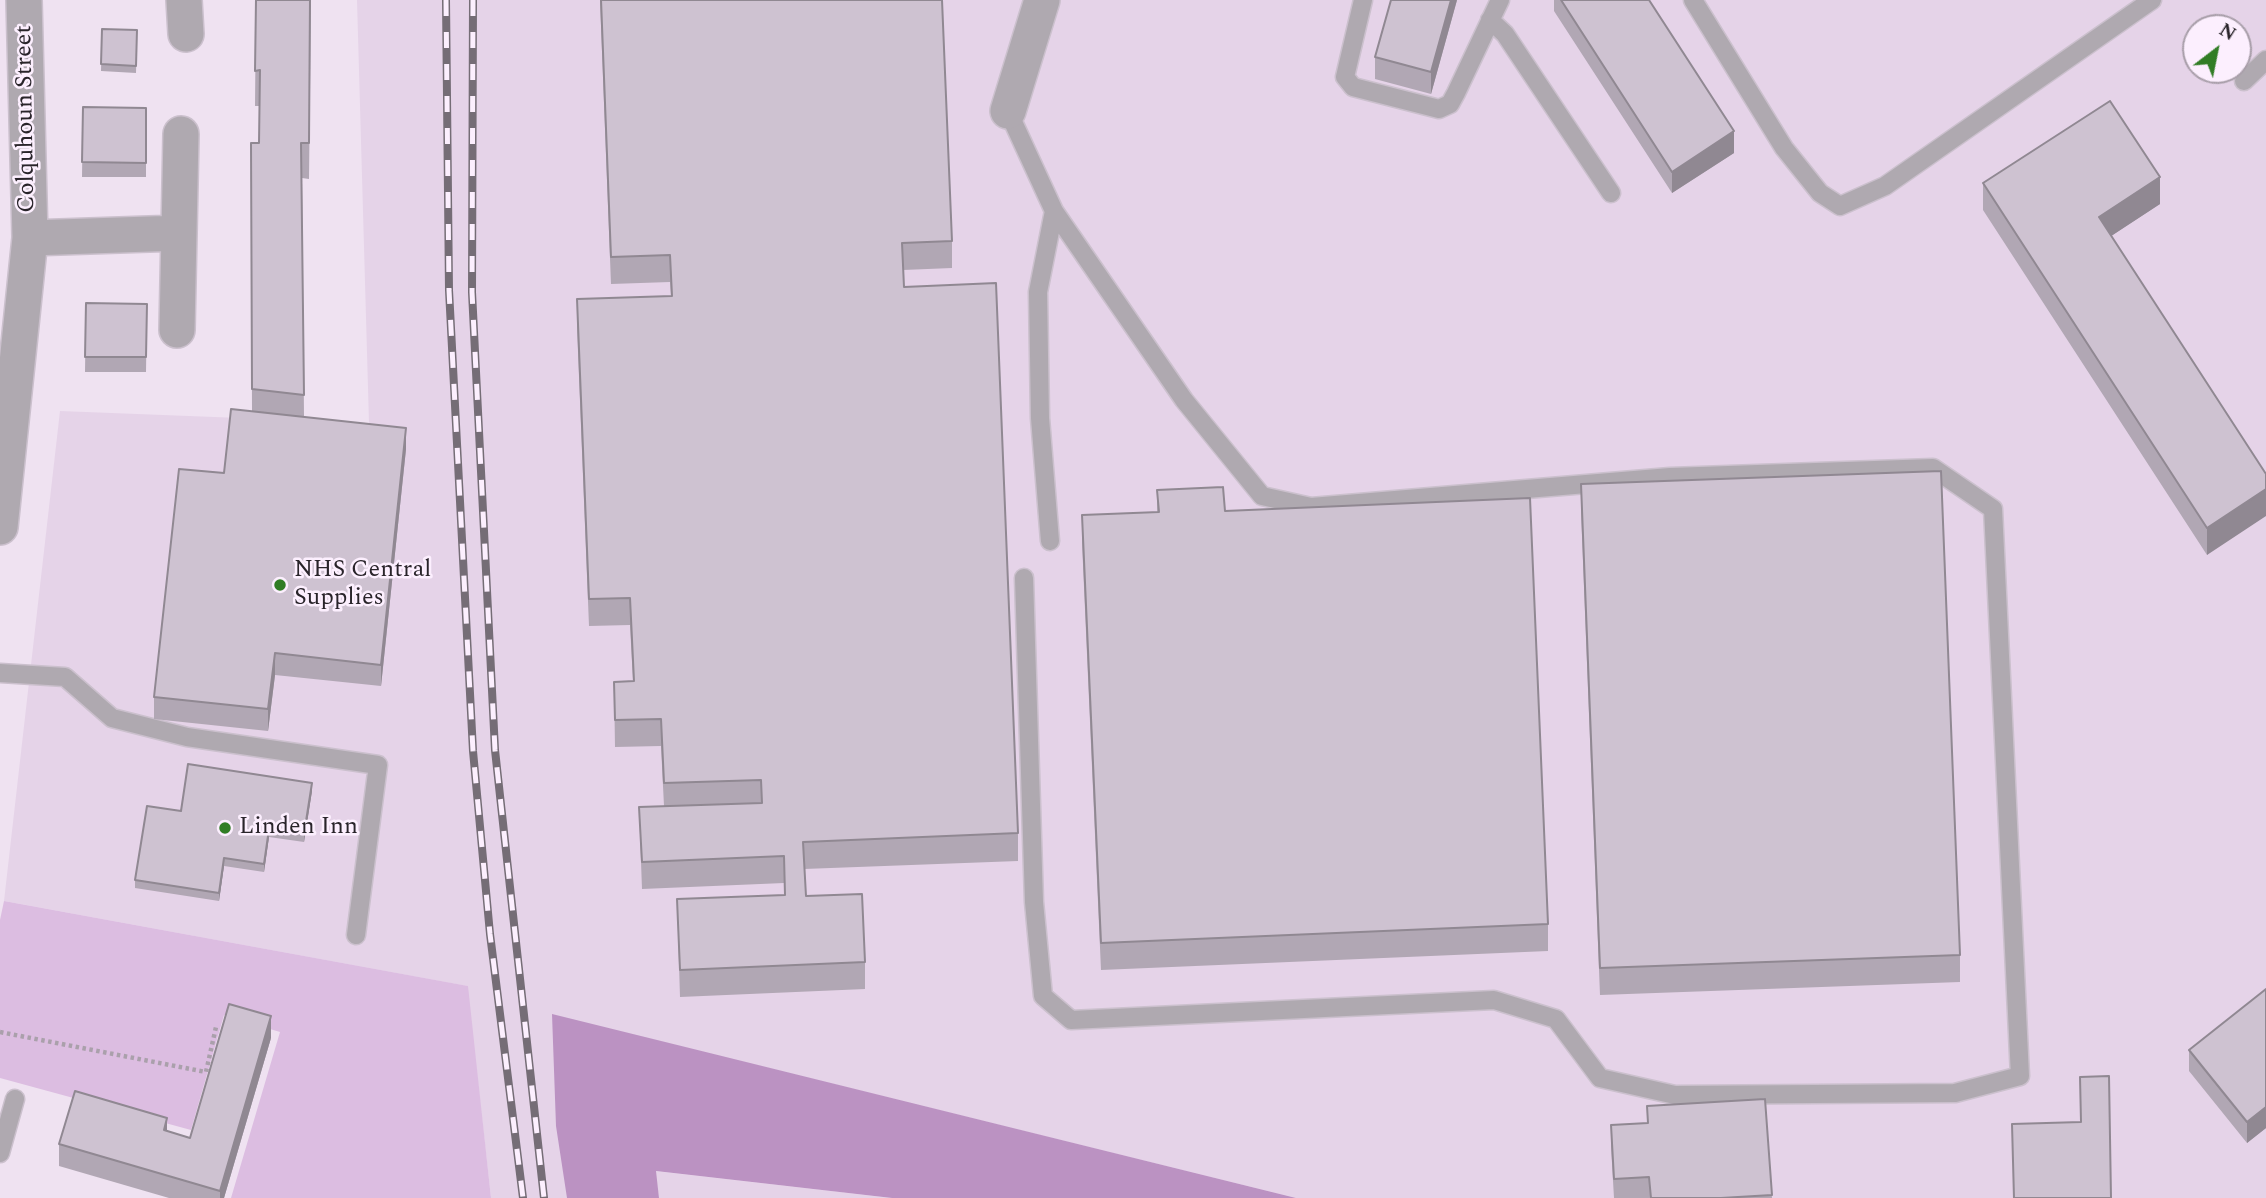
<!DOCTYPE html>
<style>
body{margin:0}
#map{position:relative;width:2266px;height:1198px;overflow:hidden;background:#efe2f1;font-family:Spectral,serif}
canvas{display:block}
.north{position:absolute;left:2182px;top:14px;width:70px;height:70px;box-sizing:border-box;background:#fceffe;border:2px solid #a89ea9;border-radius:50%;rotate:32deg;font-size:19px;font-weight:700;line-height:28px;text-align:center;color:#29242a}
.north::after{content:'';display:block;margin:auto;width:24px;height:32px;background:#317d25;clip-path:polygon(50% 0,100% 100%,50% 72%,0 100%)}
</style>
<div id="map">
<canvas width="2266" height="1198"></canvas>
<div class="north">N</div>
</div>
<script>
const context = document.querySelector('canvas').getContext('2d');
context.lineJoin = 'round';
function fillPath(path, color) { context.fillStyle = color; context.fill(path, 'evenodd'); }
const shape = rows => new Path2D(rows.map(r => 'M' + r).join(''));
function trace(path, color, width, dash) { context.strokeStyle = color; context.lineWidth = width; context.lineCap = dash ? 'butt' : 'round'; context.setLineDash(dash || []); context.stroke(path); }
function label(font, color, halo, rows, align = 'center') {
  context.font = font + ' Spectral,serif'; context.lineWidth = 5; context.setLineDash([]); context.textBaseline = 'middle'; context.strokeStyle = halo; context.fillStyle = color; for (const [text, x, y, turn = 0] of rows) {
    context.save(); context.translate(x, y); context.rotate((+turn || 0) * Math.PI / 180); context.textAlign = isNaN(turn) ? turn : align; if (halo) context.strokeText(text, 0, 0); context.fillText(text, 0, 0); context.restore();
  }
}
fillPath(shape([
 [357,0,2266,0,2266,1198,1296,1198,553,1015,573,1198,491,1198,467,986,4,901,60,411,369,423],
 [2196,28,2238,28,2238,70,2196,70],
 [655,1171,892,1198,659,1198]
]), '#e5d3e8');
fillPath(shape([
 [4,901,468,986,491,1198,231,1198,280,1032,224,1015,191,1130,0,1078,0,920]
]), '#dcbde1');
fillPath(shape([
 [552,1014,1296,1198,892,1198,656,1171,659,1198,567,1198,556,1126]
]), '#bb92c2');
const service = shape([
 [1363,0,1345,77,1353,87,1439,109,1450,104,1456,93,1500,0],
 [1693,0,1784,148,1820,193,1840,206,1885,186,2152,0],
 [1490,20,1505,34,1611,193],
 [2244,81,2266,60],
 [1008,111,1054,211,1184,400,1262,496,1311,507,1670,477,1933,468,1993,509,2020,1076,1955,1093,1675,1095,1600,1078,1556,1019,1494,1000,1071,1020,1043,996,1034,902,1024,578],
 [1050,541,1040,418,1038,292,1054,211],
 [0,673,65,677,112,718,187,737,378,765,356,935],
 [0,1153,15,1099]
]);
const minor = shape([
 [184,0,186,34],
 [1008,111,1042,0],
 [30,238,179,233,181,134],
 [177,330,179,233],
 [0,527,30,238,24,0]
]);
trace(service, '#cbc0cd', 21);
trace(minor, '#cbc0cd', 38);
trace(shape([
 [0,1032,206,1072,216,1027]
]), '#aaa0ab', 4.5, [3.5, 3.5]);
trace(service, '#afa9b0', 18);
trace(minor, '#afa9b0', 35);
const rail = shape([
 [446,0,449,290,473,751,490,934,523,1198],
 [473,0,472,292,495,750,544,1198]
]);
trace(rail, '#756d76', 8);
trace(rail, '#fceffe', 5, [16]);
fillPath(shape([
 [256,0,311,0,309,179,302,178,304,417,406,449,381,686,275,675,268,731,154,719,154,697,224,473,252,411,251,143,259,143,260,106,255,106],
 [600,0,942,0,952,241,952,268,903,270,904,287,1018,833,1018,861,804,869,806,896,865,962,865,989,680,997,677,899,784,895,784,883,642,889,639,807,664,806,661,746,615,747,614,682,633,681,630,625,589,626,577,327,577,299,671,296,670,282,611,284],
 [1457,0,1431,94,1375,79,1375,57],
 [1554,0,1649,0,1734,153,1672,193,1554,11],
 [102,29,137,30,136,73,101,71],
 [83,107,146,108,146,177,82,177],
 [1983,183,2160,204,2111,236,2266,474,2207,555,1983,210],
 [86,303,147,304,146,372,85,372],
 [1581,484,1960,955,1960,982,1600,995,1581,511],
 [1157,490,1225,511,1548,924,1548,951,1101,970,1082,542,1082,515,1157,512],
 [312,791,304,842,269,837,264,872,224,866,219,901,135,888,135,880,181,811],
 [2266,989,2266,1128,2247,1143,2189,1071,2189,1050],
 [271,1038,224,1198,169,1198,59,1166,59,1144,167,1132,190,1138],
 [1765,1099,1772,1198,1614,1198,1611,1146,1611,1125,1647,1123,1647,1106]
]), '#b1a7b4');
fillPath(shape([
 [1451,0,1457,0,1431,94,1431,72],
 [1734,131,1734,153,1672,193,1672,172],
 [2160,177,2160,204,2099,244,2099,217],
 [406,428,406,449,381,686,381,665],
 [2266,489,2266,516,2207,555,2207,528],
 [275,653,275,675,268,731,268,709],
 [312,783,312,791,304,842,304,834],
 [269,829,269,837,264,872,264,864],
 [224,858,224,866,219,901,219,893],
 [271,1016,271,1038,224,1198,220,1198,220,1191],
 [2266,1107,2266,1128,2247,1143,2247,1122],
 [167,1118,167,1140,164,1130]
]), '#908892');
const building = shape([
 [256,0,310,0,309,143,301,143,304,395,252,389,251,143,259,143,260,70,255,71,256,0],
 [601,0,942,0,952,241,902,243,904,287,996,283,1018,833,803,842,806,896,862,894,865,962,680,970,677,899,785,895,784,856,642,862,639,807,762,803,761,780,664,783,661,719,615,720,614,682,634,681,630,598,589,599,577,299,672,296,670,255,611,257,601,0],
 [1391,0,1451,0,1431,72,1375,57,1391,0],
 [1561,0,1649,0,1734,131,1672,172,1561,0],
 [102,29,137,30,136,66,101,64,102,29],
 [2110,101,2160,177,2099,217,2266,474,2266,489,2207,528,1983,183,2110,101],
 [83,107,146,108,146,163,82,162,83,107],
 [86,303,147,304,146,357,85,357,86,303],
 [231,409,406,428,381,665,275,653,268,709,154,697,179,469,224,473,231,409],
 [1941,471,1960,955,1600,968,1581,484,1941,471],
 [1223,487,1225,511,1530,498,1548,924,1101,943,1082,515,1159,512,1157,490,1223,487],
 [188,764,312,783,304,834,269,829,264,864,224,858,219,893,135,880,147,806,181,811,188,764],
 [2266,989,2266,1107,2247,1122,2189,1050,2266,989],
 [229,1004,271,1016,220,1191,59,1144,75,1091,167,1118,164,1130,190,1138,229,1004],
 [2109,1076,2111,1198,2014,1198,2012,1124,2081,1122,2080,1077,2109,1076],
 [1765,1099,1772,1195,1721,1198,1651,1198,1649,1177,1614,1179,1611,1125,1648,1123,1647,1106,1765,1099]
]);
fillPath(building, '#cec2d1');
trace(building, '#908892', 2);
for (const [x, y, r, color] of [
 [280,585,7,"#317d25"],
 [225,828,7,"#317d25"]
]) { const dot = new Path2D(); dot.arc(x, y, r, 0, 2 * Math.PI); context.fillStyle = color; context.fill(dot); trace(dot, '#fceffe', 2.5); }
label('24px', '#29242a', '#fceffe', [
 ["Colquhoun Street",27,119,-91]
]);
label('24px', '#29242a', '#fceffe', [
 ["NHS Central",294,571],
 ["Supplies",294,599],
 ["Linden Inn",239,828]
], 'left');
</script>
